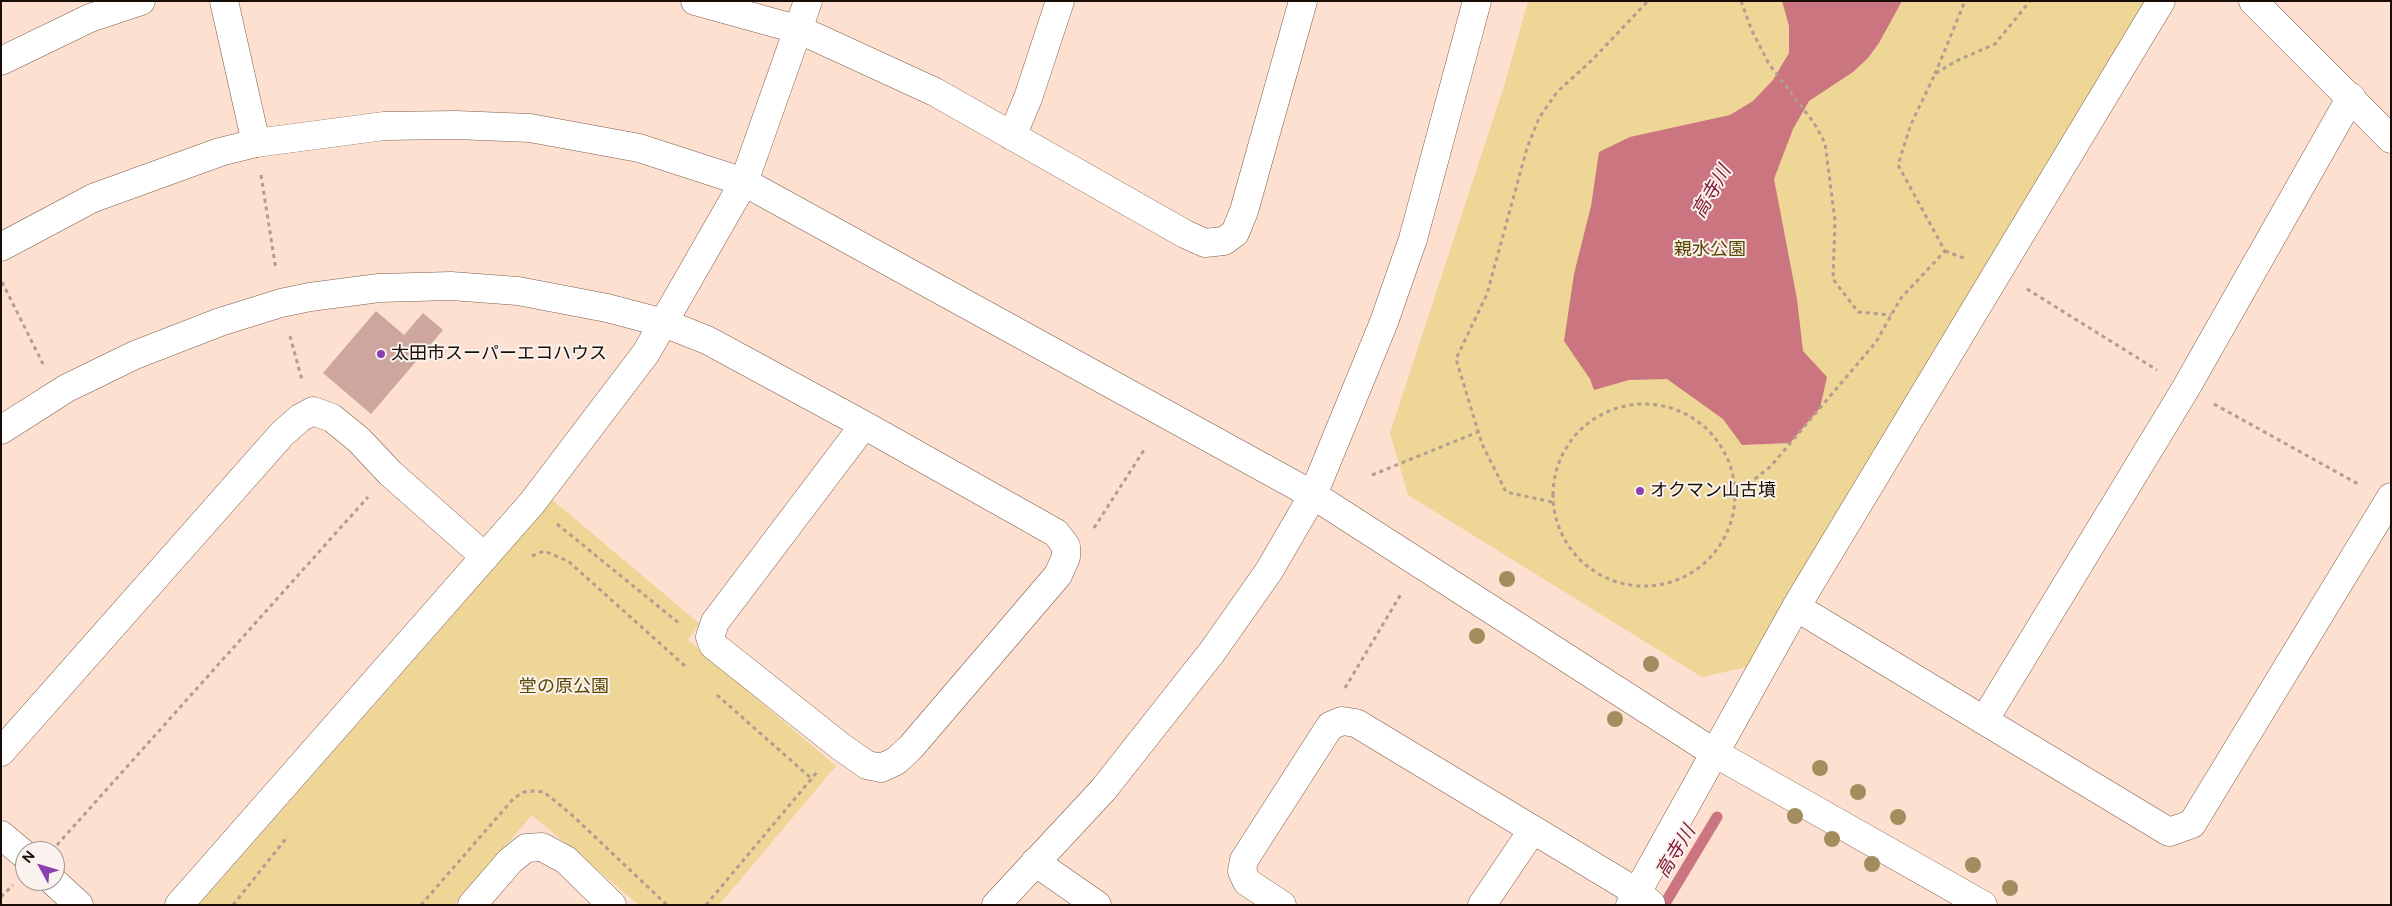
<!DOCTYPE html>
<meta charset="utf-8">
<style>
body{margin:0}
#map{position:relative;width:2392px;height:906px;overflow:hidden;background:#fde0d0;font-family:Figtree,sans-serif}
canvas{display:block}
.frame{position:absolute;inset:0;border:2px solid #190d06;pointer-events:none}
.north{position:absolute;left:15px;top:841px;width:50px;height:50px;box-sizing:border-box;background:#faf2ee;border:1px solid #a09691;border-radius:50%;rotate:309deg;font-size:14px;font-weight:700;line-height:20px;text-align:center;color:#190d06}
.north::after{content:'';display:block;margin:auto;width:18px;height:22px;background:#8e3faf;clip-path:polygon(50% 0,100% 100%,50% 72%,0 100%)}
</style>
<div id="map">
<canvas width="2392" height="906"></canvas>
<div class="frame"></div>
<div class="north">N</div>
</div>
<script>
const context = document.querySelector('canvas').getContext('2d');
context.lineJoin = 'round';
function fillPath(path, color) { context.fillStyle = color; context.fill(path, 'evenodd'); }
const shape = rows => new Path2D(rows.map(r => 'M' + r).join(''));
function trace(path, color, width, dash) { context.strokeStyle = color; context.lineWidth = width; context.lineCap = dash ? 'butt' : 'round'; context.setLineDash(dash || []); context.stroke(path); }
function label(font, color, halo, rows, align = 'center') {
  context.font = font + ' Figtree,"Noto Sans JP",sans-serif'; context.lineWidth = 4; context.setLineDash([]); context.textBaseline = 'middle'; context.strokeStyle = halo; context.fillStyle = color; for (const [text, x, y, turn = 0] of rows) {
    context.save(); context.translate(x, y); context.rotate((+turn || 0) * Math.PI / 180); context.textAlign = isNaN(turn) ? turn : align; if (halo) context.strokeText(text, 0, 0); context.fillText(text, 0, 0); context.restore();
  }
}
fillPath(shape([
 [1528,1,2147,1,1747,667,1702,677,1408,495,1390,433,1505,83],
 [550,498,700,624,688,640,836,766,719,905,639,905,532,815,454,905,199,905,468,598]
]), '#edd696');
fillPath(shape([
 [1782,1,1902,1,1879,43,1868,58,1853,72,1809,101,1793,129,1774,179,1797,299,1803,351,1827,377,1820,408,1790,443,1742,445,1723,419,1667,379,1629,380,1594,390,1590,379,1564,341,1574,274,1591,206,1599,152,1630,137,1730,115,1753,101,1773,80,1789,53,1789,26]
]), '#ca757f');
trace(shape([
 [1664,905,1717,817]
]), '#ca757f', 11);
fillPath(shape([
 [376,311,404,335,423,313,443,330,371,414,323,373]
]), '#cda69d');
const minor = shape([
 [224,1,256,143],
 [695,1,800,30,935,92,1185,234,1205,243,1224,241,1235,233,1244,211,1303,1],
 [2253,1,2391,139],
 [1,61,90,18,141,1],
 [1012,136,1028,98,1060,1],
 [1,430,67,388,135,355,220,322,281,303,310,297,379,288,451,286,518,291,607,308,664,323,707,340,864,425,1056,533,1066,546,1066,557,1058,575,911,747,896,761,881,768,867,765,840,746,713,645,710,637,715,622,864,425],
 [1796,607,2169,832,2192,824,2391,497],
 [1985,719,2186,388,2351,97],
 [1,752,282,434,300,418,313,411,332,418,359,440,390,473,485,557],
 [1,835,25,855],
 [1035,862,1097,905],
 [53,881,79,905],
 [179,905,532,503,646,353,744,182,808,1],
 [472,905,510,861,526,848,542,847,566,860,612,905],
 [1282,905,1247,882,1242,871,1244,860,1330,726,1342,721,1356,723,1638,893,1651,904],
 [1482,905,1532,831],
 [1630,905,1796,607,2161,1]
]);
const tertiary = shape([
 [1,247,93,198,220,152,256,143,384,126,456,125,530,128,639,148,744,182,1313,495,1713,752,1983,905],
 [996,905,1103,790,1212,652,1269,571,1313,495,1384,322,1413,239,1477,1]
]);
trace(minor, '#7c5d4b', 29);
trace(tertiary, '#7c5d4b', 29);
trace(shape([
 [1741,1,1752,31,1769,64,1814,123,1825,143,1835,221,1833,279,1858,312,1891,315],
 [1935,74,1965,1],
 [261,175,276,270],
 [1945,251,1966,259],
 [2,282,43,364],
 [2027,289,2157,370],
 [290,336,302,380],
 '1553 495a91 91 0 1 1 182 0a91 91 0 1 1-182 0Z',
 [2214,404,2360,485],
 [1372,475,1478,432],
 [1736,494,1770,467,1876,342,1901,298,1945,251,1898,165,1911,124,1935,74,1956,61,1995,44,2030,1],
 [1552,502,1506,492,1482,444,1456,359,1487,294,1527,148,1539,118,1557,92,1592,60,1648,1],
 [557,524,680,624],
 [1094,528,1144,450],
 [532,556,544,551,568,561,685,666],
 [1345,688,1401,594],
 [717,695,812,779],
 [57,845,368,497],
 [1,897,13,885],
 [233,905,288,836],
 [421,905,514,798,524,792,533,791,544,792,572,815,667,905],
 [706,905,818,771]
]), '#b49c8f', 3, [4, 4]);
trace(minor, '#fff', 28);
trace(tertiary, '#fff', 28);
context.fillStyle = '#a38c5e';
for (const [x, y] of [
 [1507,579],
 [1477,636],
 [1651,664],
 [1615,719],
 [1820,768],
 [1858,792],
 [1795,816],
 [1898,817],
 [1832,839],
 [1872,864],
 [1973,865],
 [2010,888]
]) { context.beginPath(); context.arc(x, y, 8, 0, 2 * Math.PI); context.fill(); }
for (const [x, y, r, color] of [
 [381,354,5,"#8e3faf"],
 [1640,491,5,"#8e3faf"]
]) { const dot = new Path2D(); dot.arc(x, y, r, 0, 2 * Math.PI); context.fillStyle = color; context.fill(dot); trace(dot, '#faf2ee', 2); }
label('18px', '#5a4701', '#faf2ee', [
 ["親水公園",1710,250],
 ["堂の原公園",564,687]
]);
label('18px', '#190d06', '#faf2ee', [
 ["太田市スーパーエコハウス",391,354],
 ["オクマン山古墳",1650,491]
], 'left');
label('italic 19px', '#821c34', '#faf2ee', [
 ["高寺川",1712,192,-60],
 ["高寺川",1676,852,-59]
]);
</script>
